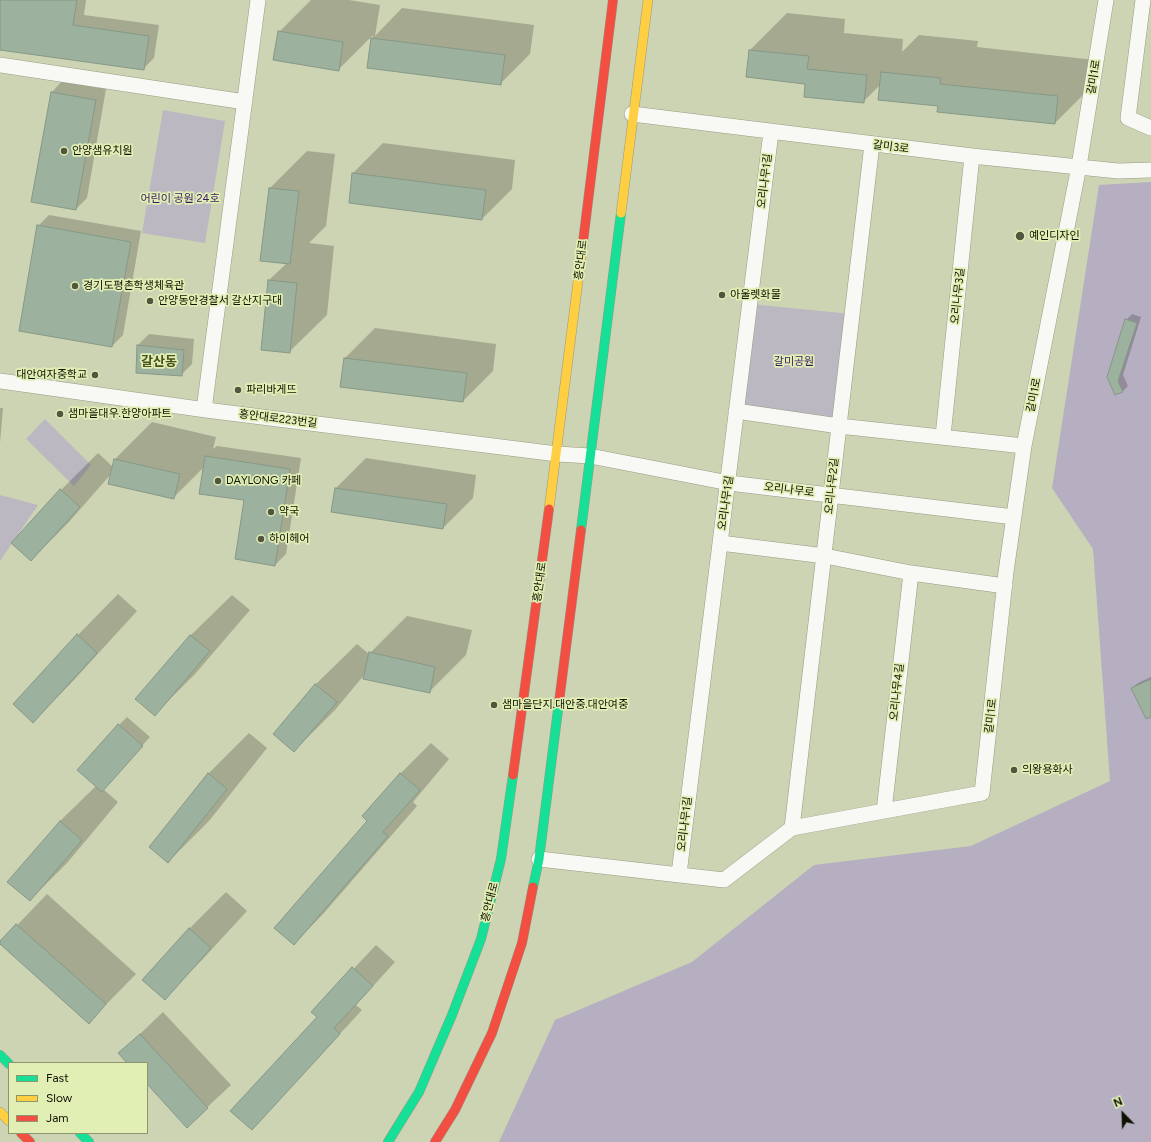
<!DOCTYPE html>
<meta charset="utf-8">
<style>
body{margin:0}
#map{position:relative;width:1151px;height:1142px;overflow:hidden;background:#cdd4b4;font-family:Figtree,sans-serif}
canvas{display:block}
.legend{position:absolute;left:8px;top:1062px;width:140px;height:72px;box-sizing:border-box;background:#e1eeb4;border:1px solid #8d966c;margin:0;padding:5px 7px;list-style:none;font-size:12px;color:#0e1200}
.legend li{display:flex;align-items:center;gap:8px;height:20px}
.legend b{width:20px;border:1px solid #8d966c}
.north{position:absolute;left:1103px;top:1094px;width:40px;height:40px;-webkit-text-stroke:3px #e1eeb4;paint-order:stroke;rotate:337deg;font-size:11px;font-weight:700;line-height:16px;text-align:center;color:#0e1200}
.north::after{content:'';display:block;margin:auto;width:14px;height:18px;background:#0e1200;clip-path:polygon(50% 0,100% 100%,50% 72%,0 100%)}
</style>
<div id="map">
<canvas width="1151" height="1142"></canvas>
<ul class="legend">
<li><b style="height:5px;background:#16e098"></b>Fast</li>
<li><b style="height:5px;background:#ffcf43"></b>Slow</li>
<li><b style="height:5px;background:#f24e42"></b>Jam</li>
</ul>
<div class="north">N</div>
</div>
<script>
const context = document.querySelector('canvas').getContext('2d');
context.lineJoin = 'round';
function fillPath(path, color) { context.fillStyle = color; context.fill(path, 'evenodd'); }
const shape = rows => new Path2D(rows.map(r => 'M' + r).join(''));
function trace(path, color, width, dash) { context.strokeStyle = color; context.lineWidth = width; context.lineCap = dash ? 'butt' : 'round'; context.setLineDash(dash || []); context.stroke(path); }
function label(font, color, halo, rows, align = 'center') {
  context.font = font + ' Figtree,"Noto Sans KR",sans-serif'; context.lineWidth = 3.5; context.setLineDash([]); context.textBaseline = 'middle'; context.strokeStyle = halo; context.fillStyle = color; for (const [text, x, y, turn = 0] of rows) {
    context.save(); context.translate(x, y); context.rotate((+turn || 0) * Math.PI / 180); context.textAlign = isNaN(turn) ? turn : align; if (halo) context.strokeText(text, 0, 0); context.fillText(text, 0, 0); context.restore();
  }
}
fillPath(shape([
 [163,110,225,121,205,243,142,233],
 [750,304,852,314,839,426,736,411],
 [45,419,91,465,74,486,26,439],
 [0,495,38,505,0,561]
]), '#bcb8c1');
fillPath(shape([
 [1151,182,1151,1142,499,1142,555,1020,692,962,814,865,971,846,1110,781,1093,549,1052,488,1099,185]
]), '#b6aec1');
fillPath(shape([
 [0,0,86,0,84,15,159,25,154,58,143,69,0,49],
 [311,0,349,0,380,5,375,36,402,8,534,25,530,54,500,84,368,67,373,35,338,70,279,32],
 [787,13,845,19,844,33,903,39,902,52,919,35,978,41,977,47,1095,60,1092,86,1055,123,939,105,880,85,863,102,806,83,750,50],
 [62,81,106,89,87,198,76,209,52,92],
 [383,143,515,160,512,189,482,219,353,173],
 [307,151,335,154,326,226,309,243,334,246,327,315,289,352,262,349,269,280,287,263,262,260,270,188],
 [49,215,141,231,123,335,112,346,38,226],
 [1132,314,1141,317,1123,375,1128,386,1123,391,1115,394,1126,320],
 [375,328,496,344,493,371,463,401,345,358],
 [149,334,194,339,192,364,181,375,137,372,138,345],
 [0,408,3,408,0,443],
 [152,422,216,437,213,449,217,446,301,458,286,554,275,565,245,499,204,467,173,498,111,474,68,523,31,560,61,490,98,453,113,467,115,459],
 [366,458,476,475,473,498,443,528,332,511,336,488],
 [118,594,137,611,73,681,33,722,78,635],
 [232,595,250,610,195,674,155,714,136,699,191,635],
 [407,616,472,630,466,655,429,692,365,674,335,710,294,751,274,734,316,684,357,644,369,654],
 [1151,677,1151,716,1132,688,1138,683],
 [127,717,150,737,103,789,118,802,67,863,30,900,60,821,96,786,119,725],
 [249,733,267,748,209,821,168,862,208,774],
 [431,743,449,759,413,802,417,806,323,914,294,944,369,820,364,816,401,773],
 [226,892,247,911,201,961,164,998,189,929],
 [47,894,136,974,89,1022,0,943],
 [376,945,395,962,356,1005,362,1010,252,1129,318,1017,313,1012],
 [163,1012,231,1085,187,1126,147,1083,147,1063,129,1063,120,1053]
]), '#0003');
const building = shape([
 [0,0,77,0,73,25,149,36,144,70,0,50,0,0],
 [278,31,343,42,339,71,273,60,278,31],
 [371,38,505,55,501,85,367,68,371,38],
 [749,50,809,56,807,69,867,75,864,103,804,97,805,84,746,77,749,50],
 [881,72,941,78,940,84,1058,96,1055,124,937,112,938,106,878,100,881,72],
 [51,92,96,100,76,210,31,202,51,92],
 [352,173,486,190,482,220,349,203,352,173],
 [269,188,299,191,290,264,260,261,269,188],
 [37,225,131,242,112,347,19,331,37,225],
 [268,280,297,283,290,353,261,350,268,280],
 [1125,319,1137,323,1118,381,1123,392,1115,395,1107,377,1125,319],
 [137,345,184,350,182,376,136,373,137,345],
 [344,358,467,373,463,402,340,387,344,358],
 [205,456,290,469,275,566,235,559,244,500,199,494,205,456],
 [114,459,180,474,174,499,108,484,114,459],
 [335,488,447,504,443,529,331,512,335,488],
 [60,489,80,507,31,561,11,543,60,489],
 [77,634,97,653,33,723,13,704,77,634],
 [190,635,210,651,155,716,135,699,190,635],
 [369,652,435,667,430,693,363,679,369,652],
 [1151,679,1151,717,1146,719,1131,688,1151,679],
 [315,684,337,702,294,752,273,734,315,684],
 [118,724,143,746,102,792,77,770,118,724],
 [208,773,227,789,168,863,149,847,208,773],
 [400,773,420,790,383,832,388,836,294,945,274,928,367,821,362,816,400,773],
 [60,821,82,840,30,901,7,882,60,821],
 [16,924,106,1004,89,1024,0,944,0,941,16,924],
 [189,928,211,948,165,1000,142,980,189,928],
 [352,967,373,986,334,1028,340,1034,252,1130,230,1111,317,1017,311,1012,352,967],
 [140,1034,208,1108,187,1128,147,1084,147,1063,127,1063,118,1053,140,1034]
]);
fillPath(building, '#9db19f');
trace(building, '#869886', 1);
const street = shape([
 [1143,0,1128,118,1151,128],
 [0,65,245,102],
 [632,114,972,156,1118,171,1151,170],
 [0,381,206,410,557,454,590,456,729,483,1014,517],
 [206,410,205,402,258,0],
 [736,411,839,426,1024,446],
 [943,436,972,156],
 [720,543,825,556,911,573,1005,586],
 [884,811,911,573],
 [792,828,872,144],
 [539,859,724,880,792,828,982,793,1006,572,1024,446,1079,166,1106,0],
 [679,874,771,132]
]);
const fast = shape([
 [581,530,621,213],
 [533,887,539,859,559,702],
 [0,1055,9,1064],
 [80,1133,89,1142],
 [388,1142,419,1092,452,1015,481,939,501,859,513,775]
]);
const slow = shape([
 [621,213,648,0],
 [549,509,583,242],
 [0,1112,9,1121]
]);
const jam = shape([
 [583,242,613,0],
 [559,702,581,530],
 [513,775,549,509],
 [21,1133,30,1142],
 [435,1142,455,1110,492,1033,522,943,533,887]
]);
trace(street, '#969b82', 16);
trace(fast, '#969b82', 10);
trace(slow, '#969b82', 10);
trace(jam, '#969b82', 10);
trace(street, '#f8f9f4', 15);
trace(fast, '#16e098', 9);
trace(slow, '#ffcf43', 9);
trace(jam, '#f24e42', 9);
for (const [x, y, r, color] of [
 [64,151,4,"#51563f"],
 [1020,236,5,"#51563f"],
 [75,286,4,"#51563f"],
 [722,295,4,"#51563f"],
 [150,301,4,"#51563f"],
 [95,375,4,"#51563f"],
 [238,390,4,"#51563f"],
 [60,414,4,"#51563f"],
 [218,481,4,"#51563f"],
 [271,512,4,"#51563f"],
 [261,539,4,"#51563f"],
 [494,705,4,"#51563f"],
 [1014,770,4,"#51563f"]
]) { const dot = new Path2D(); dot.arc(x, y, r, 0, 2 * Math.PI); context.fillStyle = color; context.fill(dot); trace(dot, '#e1eeb4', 1.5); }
label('11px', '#0e1200', '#e1eeb4', [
 ["갈미1로",1094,77,-81],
 ["갈미3로",891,147,7],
 ["오리나무1길",765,181,-83],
 ["흥안대로",581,260,-83],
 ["오리나무3길",958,296,-84],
 ["갈미1로",1034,395,-79],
 ["흥안대로223번길",278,419,7],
 ["오리나무2길",832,486,-84],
 ["오리나무로",789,490,7],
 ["오리나무1길",726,503,-82],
 ["흥안대로",540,582,-82],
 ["오리나무4길",897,692,-84],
 ["갈미1로",991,716,-84],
 ["오리나무1길",685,824,-83],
 ["흥안대로",490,902,-76]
]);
label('11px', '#0e1200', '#e1eeb4', [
 ["안양샘유치원",72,151],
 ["예인디자인",1029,236],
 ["경기도평촌학생체육관",83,286],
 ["아울렛화물",730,295],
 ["안양동안경찰서 갈산지구대",158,301],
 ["대안여자중학교",87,375,"right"],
 ["파리바게뜨",246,390],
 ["샘마을대우.한양아파트",68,414],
 ["DAYLONG 카페",226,481],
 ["약국",279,512],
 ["하이헤어",269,539],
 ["샘마을단지.대안중.대안여중",502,705],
 ["의왕용화사",1022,770]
], 'left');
label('11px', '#3a1c64', '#e1eeb4', [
 ["어린이 공원 24호",180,199],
 ["갈미공원",794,362]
]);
label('bold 13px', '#47511b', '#e1eeb4', [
 ["갈산동",159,362]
]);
</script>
